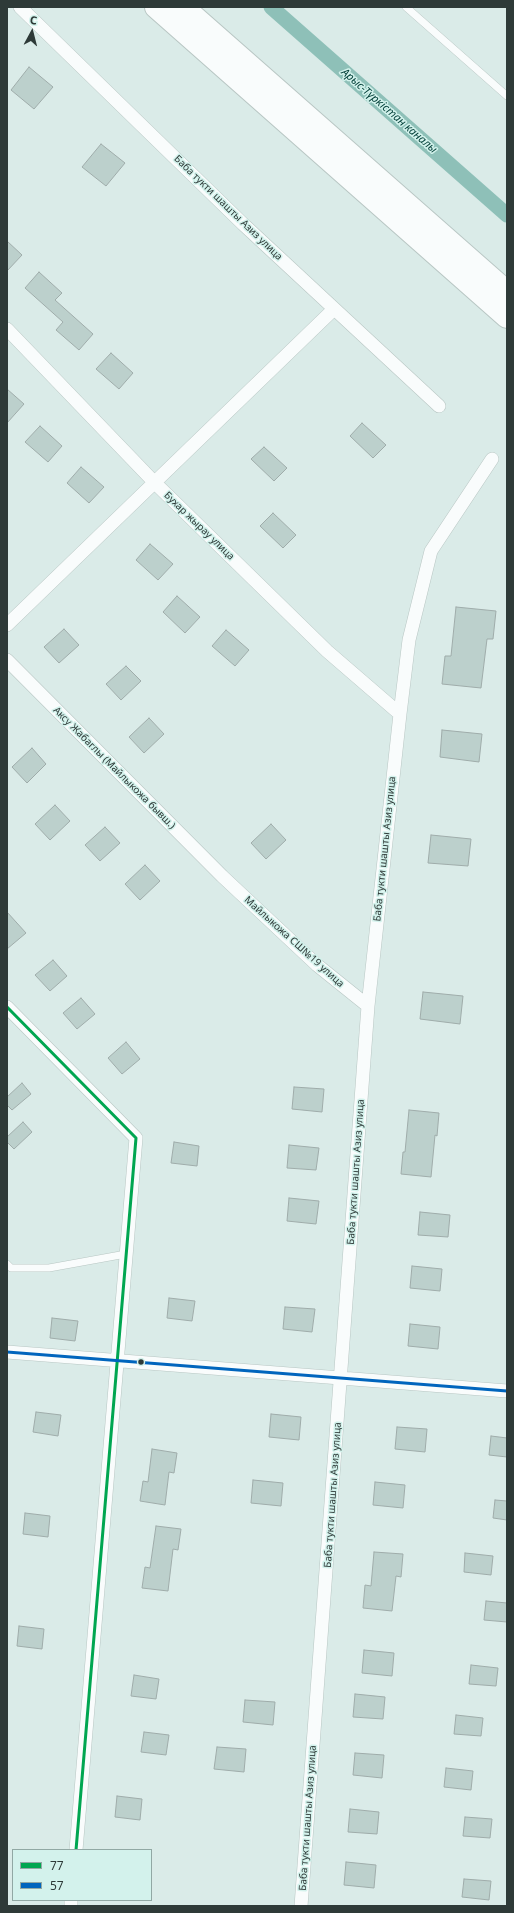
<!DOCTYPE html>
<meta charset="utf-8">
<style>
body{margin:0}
#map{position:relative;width:514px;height:1913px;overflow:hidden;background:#daebe8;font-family:"Noto Sans",sans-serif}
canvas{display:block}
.frame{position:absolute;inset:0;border:8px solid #2e3a38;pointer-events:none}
.legend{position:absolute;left:12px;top:1849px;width:140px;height:52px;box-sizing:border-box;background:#d3f2ec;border:1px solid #91a8a4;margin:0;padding:5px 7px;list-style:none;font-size:12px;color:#2e3a38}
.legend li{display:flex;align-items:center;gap:8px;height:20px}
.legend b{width:20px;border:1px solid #91a8a4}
.north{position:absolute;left:12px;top:12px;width:40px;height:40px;-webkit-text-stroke:3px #d3f2ec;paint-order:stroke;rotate:7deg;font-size:11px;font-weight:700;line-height:16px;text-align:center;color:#2e3a38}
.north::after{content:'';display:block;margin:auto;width:14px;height:18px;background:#2e3a38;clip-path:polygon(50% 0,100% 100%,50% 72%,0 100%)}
</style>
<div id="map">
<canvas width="514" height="1913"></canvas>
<div class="frame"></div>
<ul class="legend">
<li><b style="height:5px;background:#00a651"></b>77</li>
<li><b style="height:5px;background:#0065bd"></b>57</li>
</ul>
<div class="north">С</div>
</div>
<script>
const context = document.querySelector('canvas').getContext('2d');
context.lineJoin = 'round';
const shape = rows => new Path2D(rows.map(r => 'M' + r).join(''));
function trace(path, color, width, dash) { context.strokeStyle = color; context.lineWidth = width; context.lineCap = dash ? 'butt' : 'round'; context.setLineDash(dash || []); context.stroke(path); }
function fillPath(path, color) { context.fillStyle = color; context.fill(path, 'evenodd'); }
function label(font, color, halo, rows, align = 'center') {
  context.font = font + ' "Noto Sans",sans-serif'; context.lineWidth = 3; context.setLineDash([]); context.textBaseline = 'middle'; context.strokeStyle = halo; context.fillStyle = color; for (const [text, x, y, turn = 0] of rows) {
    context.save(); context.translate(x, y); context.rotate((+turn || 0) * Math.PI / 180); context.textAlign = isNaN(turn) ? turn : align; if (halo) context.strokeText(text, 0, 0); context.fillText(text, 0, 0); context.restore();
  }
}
trace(shape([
 [271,7,507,215]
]), '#8ec0b8', 15);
const building = shape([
 [29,67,53,87,34,109,11,90,29,67],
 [101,144,125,163,106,186,82,167,101,144],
 [7,241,22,255,7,271,7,241],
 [39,272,62,293,55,300,93,334,79,350,56,330,63,322,25,288,39,272],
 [111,353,133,373,119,389,96,369,111,353],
 [7,389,24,404,7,423,7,389],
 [362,423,386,445,373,458,350,436,362,423],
 [40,426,62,446,48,462,25,442,40,426],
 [264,447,287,468,274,481,251,459,264,447],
 [81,467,104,487,89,503,67,483,81,467],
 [273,513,296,535,283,548,260,526,273,513],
 [150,544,173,564,158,580,136,560,150,544],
 [177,596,200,617,185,633,163,612,177,596],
 [456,607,496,611,493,639,487,639,481,688,442,684,445,656,451,656,456,607],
 [64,629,79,645,59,663,44,647,64,629],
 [226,630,249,650,235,666,212,646,226,630],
 [126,666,141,681,121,700,106,684,126,666],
 [149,718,164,734,144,753,129,737,149,718],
 [442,730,482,734,479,762,440,757,442,730],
 [32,748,46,764,27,783,12,767,32,748],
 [55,805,70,821,50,840,35,824,55,805],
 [271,824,286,840,266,859,251,843,271,824],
 [105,827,120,843,100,861,85,845,105,827],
 [431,835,471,839,468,866,428,863,431,835],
 [145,865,160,881,140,900,125,884,145,865],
 [7,912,26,933,7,949,7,912],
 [53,960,67,976,50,991,35,975,53,960],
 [423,992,463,996,460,1024,420,1019,423,992],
 [81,998,95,1014,77,1029,63,1013,81,998],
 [126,1042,140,1059,122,1074,108,1058,126,1042],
 [22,1083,31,1094,12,1110,7,1105,7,1097,22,1083],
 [294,1087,324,1089,322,1112,292,1109,294,1087],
 [409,1110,439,1113,437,1136,435,1135,431,1177,401,1174,403,1152,405,1152,409,1110],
 [23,1122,32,1132,14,1149,7,1142,7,1137,23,1122],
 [174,1142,199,1146,197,1166,171,1163,174,1142],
 [289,1145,319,1148,316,1170,287,1168,289,1145],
 [289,1198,319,1201,316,1224,287,1221,289,1198],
 [420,1212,450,1215,448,1237,418,1235,420,1212],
 [412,1266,442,1269,440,1291,410,1288,412,1266],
 [169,1298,195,1301,192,1321,167,1318,169,1298],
 [285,1307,315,1309,312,1332,283,1329,285,1307],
 [52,1318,78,1321,75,1341,50,1338,52,1318],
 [410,1324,440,1327,438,1349,408,1346,410,1324],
 [36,1412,61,1415,58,1436,33,1432,36,1412],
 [271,1414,301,1417,299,1440,269,1437,271,1414],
 [397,1427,427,1429,425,1452,395,1449,397,1427],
 [491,1436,507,1438,507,1457,489,1455,491,1436],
 [152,1449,177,1453,174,1473,169,1472,165,1505,140,1501,143,1481,148,1482,152,1449],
 [253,1480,283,1483,281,1506,251,1503,253,1480],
 [375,1482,405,1485,403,1508,373,1505,375,1482],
 [495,1500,507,1501,507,1520,493,1518,495,1500],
 [25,1513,50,1516,48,1537,23,1534,25,1513],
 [156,1526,181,1529,178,1550,173,1549,168,1591,142,1588,145,1567,150,1568,156,1526],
 [374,1552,403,1554,401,1577,396,1576,392,1611,363,1608,365,1585,371,1586,374,1552],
 [465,1553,493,1556,491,1575,464,1572,465,1553],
 [486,1601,507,1603,507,1622,484,1620,486,1601],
 [19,1626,44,1629,42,1649,17,1646,19,1626],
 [364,1650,394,1653,392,1676,362,1673,364,1650],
 [471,1665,498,1668,496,1686,469,1684,471,1665],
 [134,1675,159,1679,156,1699,131,1696,134,1675],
 [355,1694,385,1697,383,1719,353,1717,355,1694],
 [245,1700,275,1702,273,1725,243,1722,245,1700],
 [456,1715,483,1718,481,1736,454,1734,456,1715],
 [144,1732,169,1735,166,1755,141,1752,144,1732],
 [217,1747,246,1749,244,1772,214,1769,217,1747],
 [355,1753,384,1755,382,1778,353,1775,355,1753],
 [446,1768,473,1771,471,1790,444,1787,446,1768],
 [117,1796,142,1799,140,1820,115,1817,117,1796],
 [350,1809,379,1812,377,1834,348,1832,350,1809],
 [465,1817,492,1819,490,1838,463,1836,465,1817],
 [346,1862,376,1865,374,1888,344,1885,346,1862],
 [464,1879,491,1881,489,1900,462,1897,464,1879]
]);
fillPath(building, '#bcd0cc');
trace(building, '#9facaa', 1);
const lane = shape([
 [406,7,507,96],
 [7,1264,11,1268,49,1268,126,1254]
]);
const street = shape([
 [20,7,243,224,439,406],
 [7,329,155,483,327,651,400,714],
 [7,625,334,309],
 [7,660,222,876,317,965,368,1006],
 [7,1007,136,1138,76,1850],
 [7,1352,507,1391],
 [71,1906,71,1900],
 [301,1906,368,1006,400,714,409,640,431,551,492,459]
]);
const highway = shape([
 [156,7,507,317],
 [183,7,507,292]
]);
trace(lane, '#b8c6c3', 8);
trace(street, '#b8c6c3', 14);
trace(highway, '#b8c6c3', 24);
trace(lane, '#f9fcfc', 7);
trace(street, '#f9fcfc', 13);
trace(highway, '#f9fcfc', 22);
trace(shape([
 [7,1007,136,1138,76,1850]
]), '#00a651', 3);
trace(shape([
 [7,1352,507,1391]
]), '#0065bd', 3);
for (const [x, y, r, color] of [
 [141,1362,3.5,"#2e3a38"]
]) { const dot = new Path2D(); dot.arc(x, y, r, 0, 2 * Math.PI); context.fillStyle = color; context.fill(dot); trace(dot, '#d3f2ec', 1.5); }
label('10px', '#2e3a38', '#d3f2ec', [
 ["Баба тукти шашты Азиз улица",228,208,44],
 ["Бухар жырау улица",199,526,44],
 ["Аксу Жабаглы (Майлыкожа бывш.)",114,768,45],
 ["Баба тукти шашты Азиз улица",385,849,-84],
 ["Майлыкожа СШ№19 улица",294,942,42],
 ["Баба тукти шашты Азиз улица",356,1172,-86],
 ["Баба тукти шашты Азиз улица",333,1495,-86],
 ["Баба тукти шашты Азиз улица",308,1818,-86]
]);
label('italic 11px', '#034039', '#d3f2ec', [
 ["Арыс-Түркістан каналы",389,111,41]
]);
</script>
